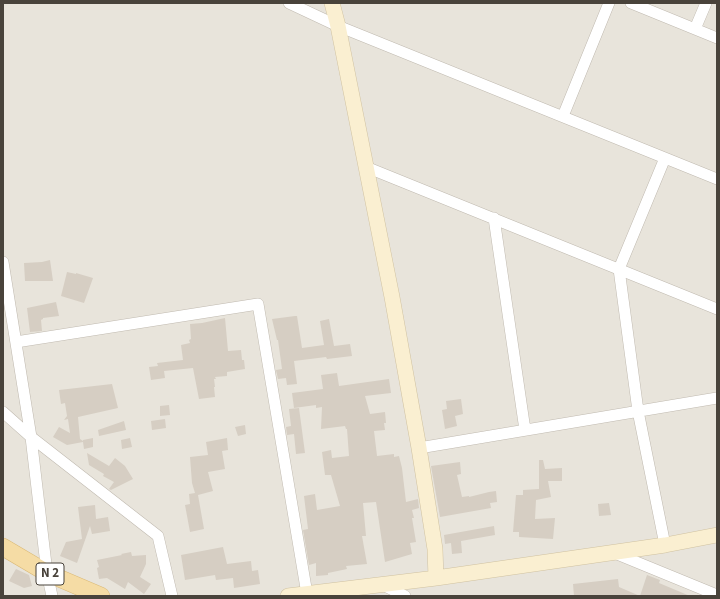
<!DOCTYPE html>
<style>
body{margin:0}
#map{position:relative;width:720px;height:599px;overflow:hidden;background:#f5f2ed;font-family:"Source Sans 3",sans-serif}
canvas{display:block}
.frame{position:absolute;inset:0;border:4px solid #49433b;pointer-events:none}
</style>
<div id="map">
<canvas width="720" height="599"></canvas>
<div class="frame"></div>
</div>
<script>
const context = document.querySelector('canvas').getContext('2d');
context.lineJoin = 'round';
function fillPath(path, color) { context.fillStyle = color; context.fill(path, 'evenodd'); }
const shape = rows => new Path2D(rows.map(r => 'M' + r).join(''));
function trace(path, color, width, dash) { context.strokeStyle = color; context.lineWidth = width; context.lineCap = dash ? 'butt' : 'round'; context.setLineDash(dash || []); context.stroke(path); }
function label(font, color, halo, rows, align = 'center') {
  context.font = font + ' "Source Sans 3",sans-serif'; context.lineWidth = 4; context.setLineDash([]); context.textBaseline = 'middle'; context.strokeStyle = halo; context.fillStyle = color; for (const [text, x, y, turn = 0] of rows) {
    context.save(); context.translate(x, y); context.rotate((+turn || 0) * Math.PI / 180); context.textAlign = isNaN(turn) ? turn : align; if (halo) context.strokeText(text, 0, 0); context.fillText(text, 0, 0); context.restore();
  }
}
fillPath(shape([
 [3,3,717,3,717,596,3,596]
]), '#e8e4db');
fillPath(shape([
 [50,260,53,281,25,281,24,263,42,262],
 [67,272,76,274,76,273,93,278,84,303,61,296],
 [56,302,59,316,43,318,43,319,41,320,42,331,30,332,27,308],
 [295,316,297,316,302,348,324,345,320,321,329,319,334,346,350,344,352,356,327,359,326,357,294,361,297,384,287,385,286,378,278,379,276,370,282,369,278,340,277,340,272,319],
 [225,318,228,351,241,350,242,360,244,360,245,369,227,372,227,376,215,377,216,379,214,379,215,387,214,387,215,397,199,399,193,368,164,371,165,378,151,380,149,367,158,366,157,363,183,360,181,345,190,343,189,340,191,339,190,324,202,323],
 [337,373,339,386,389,379,391,393,365,396,370,414,385,412,386,423,384,423,385,430,374,431,377,456,394,454,394,457,399,456,402,468,406,502,418,499,419,508,412,510,414,518,412,518,416,542,410,543,412,554,385,562,376,502,363,503,366,536,362,536,367,564,346,566,347,569,328,573,328,575,316,576,316,563,309,565,303,530,308,529,304,496,315,494,317,510,340,506,331,475,325,475,322,452,331,450,332,458,349,456,347,429,346,429,345,426,321,429,322,407,316,408,316,405,294,408,292,393,323,389,321,375],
 [112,384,118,408,78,417,80,439,83,441,83,440,93,438,93,447,84,449,83,442,67,445,53,437,59,427,70,433,68,419,64,420,67,416,65,403,61,404,59,390],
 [461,399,463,414,455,416,457,426,445,429,442,410,447,409,446,401],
 [169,405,170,415,160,416,160,406],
 [299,408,305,453,296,454,294,434,287,435,286,427,291,426,289,409],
 [165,419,166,428,152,430,151,421],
 [124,421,126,430,99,436,98,430],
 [245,425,246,434,238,436,235,427],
 [130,438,132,447,122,449,121,440],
 [227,438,228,450,222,451,225,469,208,472,213,491,198,495,204,529,190,532,185,505,190,504,189,494,195,493,192,483,190,457,208,455,206,442],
 [87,453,109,466,115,458,125,466,133,479,111,490,109,489,114,482,103,476,104,474,89,465],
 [539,460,543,460,545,469,562,468,562,481,548,481,551,497,536,500,535,519,555,518,553,539,519,537,519,532,513,532,516,495,523,495,523,490,539,489],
 [460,462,461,474,457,475,462,497,469,496,469,497,489,492,496,491,497,502,490,503,491,508,440,517,431,466],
 [609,503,611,515,599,516,598,504],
 [95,505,96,519,108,517,110,531,92,534,90,526,77,563,60,556,66,542,82,539,78,507],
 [494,526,495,535,461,541,462,553,452,554,451,543,445,544,444,535],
 [223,547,227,564,251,561,252,571,258,570,260,584,234,588,233,578,216,580,215,575,185,580,181,555],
 [131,552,132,556,146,555,146,564,140,577,151,584,144,594,128,582,125,589,107,578,99,579,97,568,99,567,97,560,122,555,121,554],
 [16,569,29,575,32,586,24,588,9,581],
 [647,575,660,580,659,583,690,596,640,596],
 [618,579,619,587,640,596,574,596,573,584]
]), '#d6cec3');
const street = shape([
 [289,3,338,26,717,179],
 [631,3,717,38],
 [695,29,706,3],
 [563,116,609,3],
 [366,167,717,309],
 [494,218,525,430],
 [3,262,31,437,47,573,52,596],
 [16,342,258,304,307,594],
 [3,412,31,437,158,536,172,596],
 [419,448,717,398],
 [665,545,638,411,619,269,665,158],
 [612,552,717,595],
 [381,584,405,596]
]);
const secondary = shape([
 [332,3,338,26,392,297,419,448,435,549,436,578],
 [288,596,436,578,665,545,717,535]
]);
const primary = shape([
 [3,547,47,573,101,596]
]);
trace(street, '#c0bab0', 12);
trace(secondary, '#d0c2a1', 16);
trace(primary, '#dab976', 18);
trace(street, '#fff', 11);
trace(secondary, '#faefd1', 15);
trace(primary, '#f5dca5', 17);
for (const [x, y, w] of [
 [50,574,28]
]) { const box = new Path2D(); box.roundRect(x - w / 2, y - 11, w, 22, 3); context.fillStyle = '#fff'; context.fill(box); trace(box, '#49433b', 1); }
label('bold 13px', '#49433b', null, [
 ["N 2",50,574]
]);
</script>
